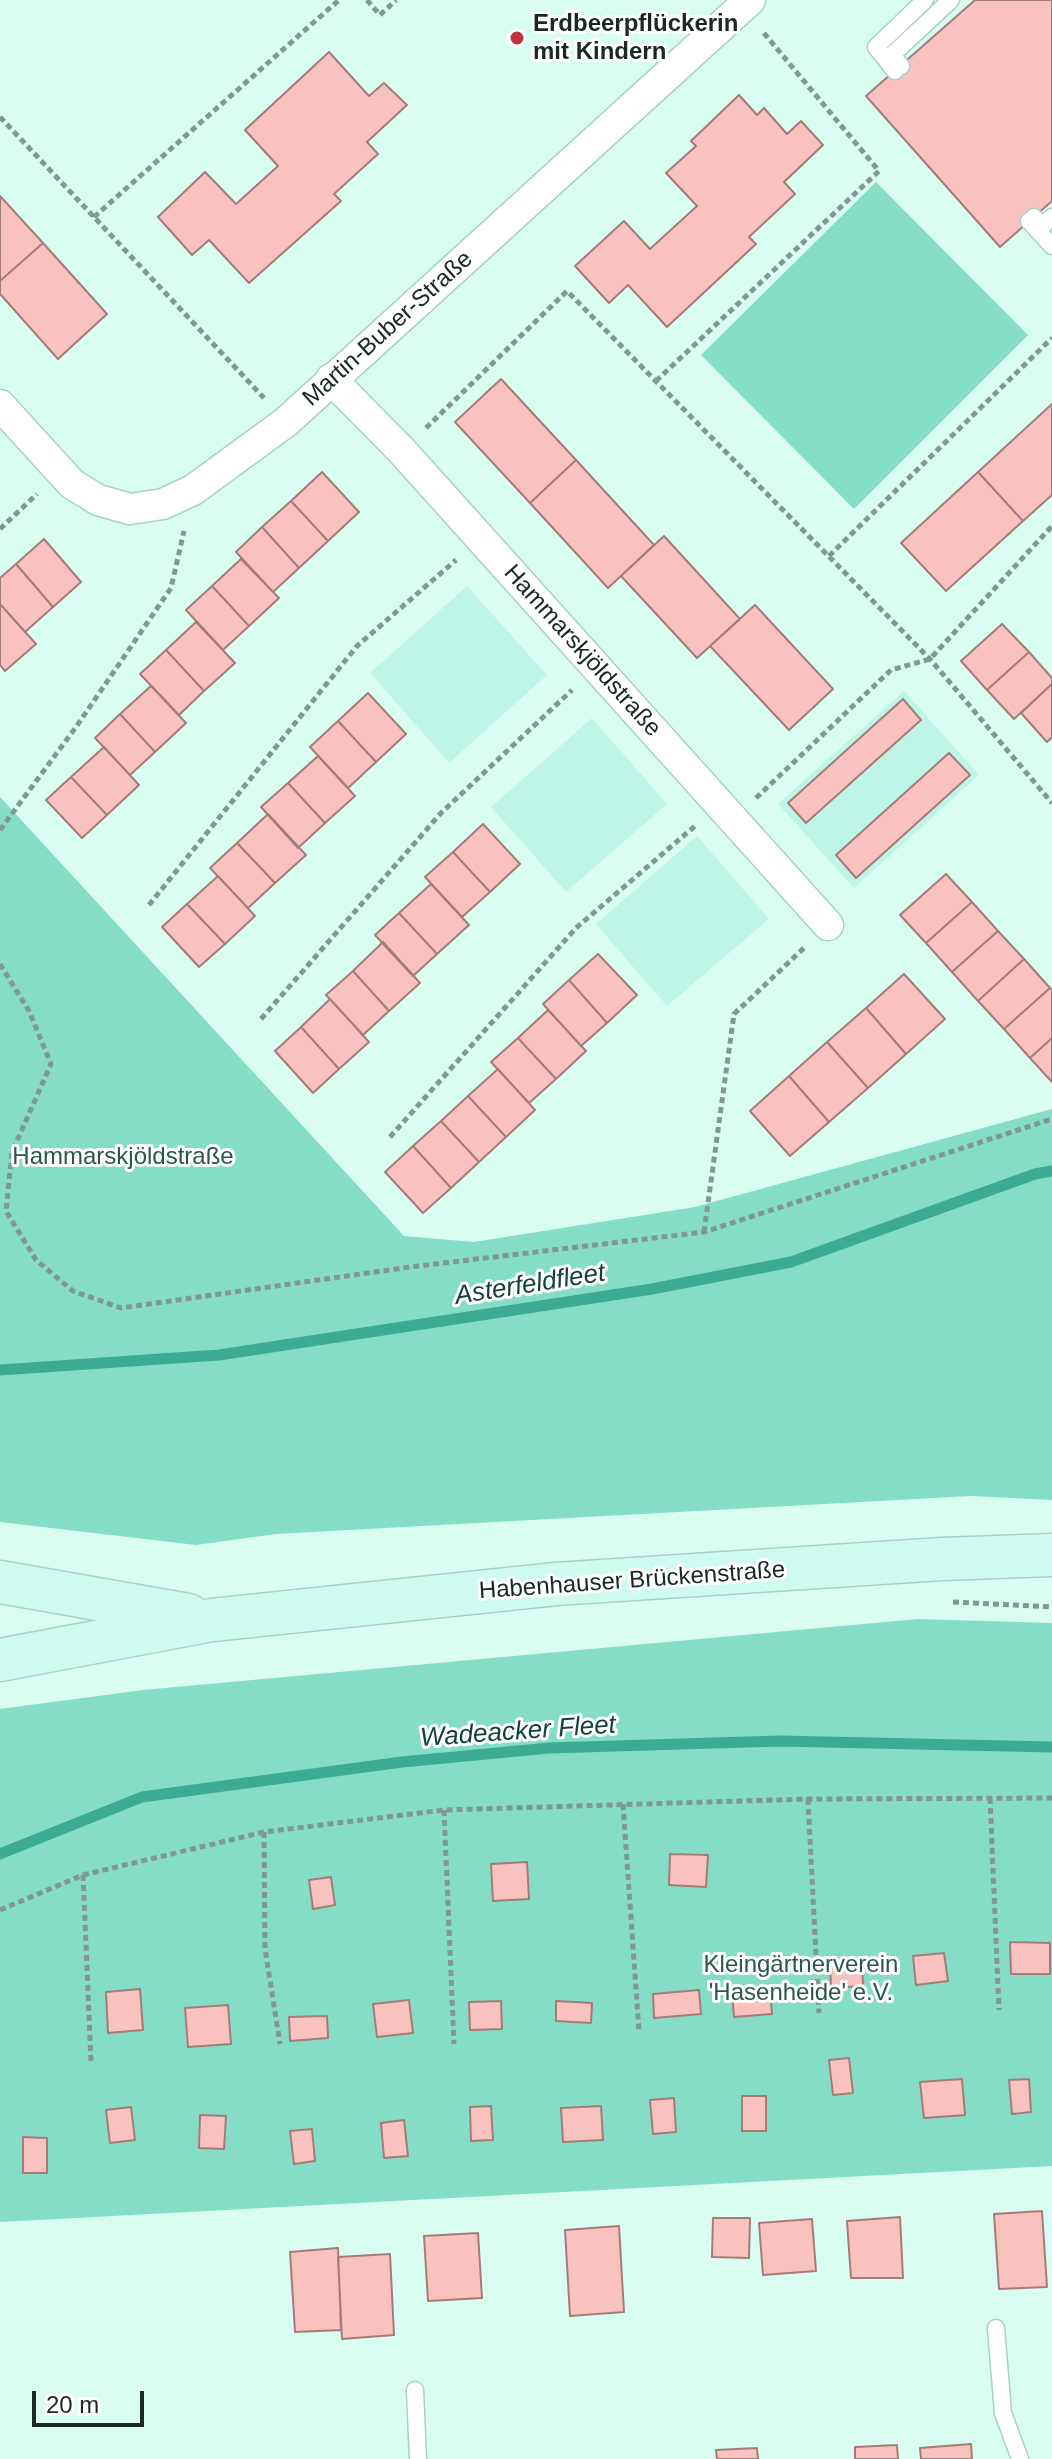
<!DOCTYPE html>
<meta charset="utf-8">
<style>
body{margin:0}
#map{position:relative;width:1052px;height:2459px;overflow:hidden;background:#dafdf2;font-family:Helvetica,sans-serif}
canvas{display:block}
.scale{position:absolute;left:32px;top:2391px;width:112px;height:36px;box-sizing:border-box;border:4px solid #182925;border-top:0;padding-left:10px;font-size:24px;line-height:28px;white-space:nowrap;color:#182925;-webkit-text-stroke:6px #fff;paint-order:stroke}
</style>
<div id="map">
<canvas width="1052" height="2459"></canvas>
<div class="scale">20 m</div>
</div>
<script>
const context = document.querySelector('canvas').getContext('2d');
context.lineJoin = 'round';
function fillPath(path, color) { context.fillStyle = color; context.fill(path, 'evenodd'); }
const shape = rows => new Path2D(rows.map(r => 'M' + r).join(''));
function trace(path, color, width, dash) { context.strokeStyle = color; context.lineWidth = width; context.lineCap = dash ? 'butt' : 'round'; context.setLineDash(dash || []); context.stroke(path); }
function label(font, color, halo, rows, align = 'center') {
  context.font = font + ' Helvetica,sans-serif'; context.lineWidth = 6; context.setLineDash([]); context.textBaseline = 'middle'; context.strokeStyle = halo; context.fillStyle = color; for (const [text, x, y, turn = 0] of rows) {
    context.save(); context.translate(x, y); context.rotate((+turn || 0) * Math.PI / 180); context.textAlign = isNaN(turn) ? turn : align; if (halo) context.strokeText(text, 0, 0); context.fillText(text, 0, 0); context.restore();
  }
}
fillPath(shape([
 [467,586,547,675,449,763,370,673],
 [904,691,979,775,854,888,778,804],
 [592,718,667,804,566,892,491,807],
 [697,836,769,919,667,1006,596,924]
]), '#bff5e6');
fillPath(shape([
 [876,182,1028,335,854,509,701,355],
 [0,797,404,1236,474,1242,695,1207,1052,1109,1052,1500,971,1496,276,1534,196,1545,0,1522],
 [918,1619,1052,1623,1052,2166,0,2222,0,1709,143,1690]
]), '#86ddc6');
trace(shape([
 [0,1370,219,1355,652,1289,791,1262,1035,1174,1052,1171],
 [0,1854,142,1797,402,1762,549,1748,780,1741,1052,1747]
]), '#3daa92', 11);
const building = shape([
 [975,0,1052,0,1052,201,1000,247,866,96,975,0],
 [329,52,369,96,384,83,407,105,367,142,378,154,334,194,341,201,249,283,209,240,192,255,158,217,205,172,236,204,278,166,245,130,329,52],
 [739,95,757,115,764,108,787,134,801,121,823,145,784,182,795,194,749,237,756,244,667,327,628,285,609,303,575,266,624,221,650,249,697,206,666,173,696,146,691,141,739,95],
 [0,196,43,243,0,281,0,196],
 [43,243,107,314,58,359,0,294,0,281,43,243],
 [501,379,576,460,530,503,455,422,501,379],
 [1052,404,1052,495,1023,521,978,472,1052,404],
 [576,460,654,545,608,588,530,503,576,460],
 [322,472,359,512,328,541,291,501,322,472],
 [978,472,1023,521,946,591,901,543,978,472],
 [291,501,328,541,299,568,262,527,291,501],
 [262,527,299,568,273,592,236,552,262,527],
 [664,536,740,619,697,658,621,576,664,536],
 [44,539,81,582,53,607,16,564,44,539],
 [241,559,279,598,249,626,212,586,241,559],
 [16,564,53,607,25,632,0,604,0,578,16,564],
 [212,586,249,626,223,650,186,610,212,586],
 [0,604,36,644,5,671,0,665,0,604],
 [755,605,833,689,789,730,710,646,755,605],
 [196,622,235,663,204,691,166,650,196,622],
 [1002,624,1029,652,987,690,961,661,1002,624],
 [166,650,204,691,179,715,140,674,166,650],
 [1029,652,1052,678,1052,684,1014,719,987,690,1029,652],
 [1052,684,1052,737,1047,742,1021,713,1052,684],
 [151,686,186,723,155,752,120,714,151,686],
 [368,693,406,734,376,762,338,721,368,693],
 [903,699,921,720,806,823,788,803,903,699],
 [120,714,155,752,130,775,95,738,120,714],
 [338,721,376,762,348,788,310,747,338,721],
 [104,747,139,785,107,815,71,777,104,747],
 [949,753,970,775,856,878,836,855,949,753],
 [318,756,355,796,325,823,288,783,318,756],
 [71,777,107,815,82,838,46,800,71,777],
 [288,783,325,823,298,848,261,807,288,783],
 [268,814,306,855,275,883,237,843,268,814],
 [483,824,520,864,490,892,453,852,483,824],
 [237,843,275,883,248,908,210,868,237,843],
 [453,852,490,892,462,917,425,877,453,852],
 [946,874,972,902,926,943,900,915,946,874],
 [218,876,255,916,225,944,187,904,218,876],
 [431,884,469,925,437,954,399,913,431,884],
 [972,902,998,931,952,972,926,943,972,902],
 [187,904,225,944,199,967,162,927,187,904],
 [399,913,437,954,413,976,375,935,399,913],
 [998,931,1024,959,978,1001,952,972,998,931],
 [383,942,420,983,389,1011,353,971,383,942],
 [598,954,637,995,607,1023,569,980,598,954],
 [1024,959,1050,988,1004,1029,978,1001,1024,959],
 [353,971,389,1011,363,1035,326,995,353,971],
 [904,974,945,1019,906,1054,866,1008,904,974],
 [569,980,607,1023,581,1046,543,1004,569,980],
 [1050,988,1052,990,1052,1038,1030,1058,1004,1029,1050,988],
 [330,999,369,1042,339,1069,301,1027,330,999],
 [866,1008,906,1054,868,1088,827,1042,866,1008],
 [548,1010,586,1051,556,1079,518,1038,548,1010],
 [301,1027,339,1069,313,1093,275,1051,301,1027],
 [518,1038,556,1079,529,1103,491,1062,518,1038],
 [1052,1038,1052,1082,1030,1058,1052,1038],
 [827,1042,868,1088,829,1122,789,1076,827,1042],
 [498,1069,535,1110,506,1137,468,1096,498,1069],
 [789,1076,829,1122,790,1156,750,1111,789,1076],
 [468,1096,506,1137,479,1162,441,1121,468,1096],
 [441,1121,479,1162,451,1188,413,1146,441,1121],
 [413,1146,451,1188,423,1213,385,1172,413,1146],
 [670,1854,708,1855,706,1887,669,1885,670,1854],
 [527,1862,529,1899,493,1901,491,1864,527,1862],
 [331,1877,335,1905,313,1909,309,1880,331,1877],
 [1010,1942,1050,1943,1050,1974,1011,1974,1010,1942],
 [944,1953,948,1981,916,1985,913,1956,944,1953],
 [862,1961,863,1986,831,1988,830,1963,862,1961],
 [140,1989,143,2030,108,2033,106,1992,140,1989],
 [770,1989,772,2014,734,2017,732,1991,770,1989],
 [699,1990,701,2014,654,2018,653,1994,699,1990],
 [409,2000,413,2033,377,2037,373,2004,409,2000],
 [501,2001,502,2029,470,2030,469,2002,501,2001],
 [556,2001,592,2003,591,2023,556,2021,556,2001],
 [228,2005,231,2044,188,2047,185,2008,228,2005],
 [327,2016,328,2038,290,2041,289,2017,327,2016],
 [849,2058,853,2093,833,2095,829,2060,849,2058],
 [962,2079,965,2115,924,2118,920,2082,962,2079],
 [1029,2079,1031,2112,1012,2114,1009,2080,1029,2079],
 [742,2096,766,2096,766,2131,742,2131,742,2096],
 [674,2098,676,2132,653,2134,650,2100,674,2098],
 [491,2106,493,2140,471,2141,470,2107,491,2106],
 [601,2106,603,2140,563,2142,561,2108,601,2106],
 [131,2107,135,2140,110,2143,106,2110,131,2107],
 [200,2115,226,2116,224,2149,199,2148,200,2115],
 [404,2120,408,2156,384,2158,381,2123,404,2120],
 [312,2129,315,2161,294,2164,290,2131,312,2129],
 [23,2137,47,2138,47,2173,23,2173,23,2137],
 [1042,2211,1047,2287,999,2289,994,2214,1042,2211],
 [900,2217,903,2278,851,2278,847,2221,900,2217],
 [713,2218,750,2218,749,2258,712,2257,713,2218],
 [812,2219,816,2271,763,2275,759,2223,812,2219],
 [619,2226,624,2312,570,2316,565,2230,619,2226],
 [478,2233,482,2298,428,2301,424,2236,478,2233],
 [338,2248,341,2330,295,2332,290,2252,338,2248],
 [390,2254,394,2335,342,2339,338,2257,390,2254],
 [971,2444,972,2459,921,2459,920,2448,971,2444],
 [897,2445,898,2459,855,2459,855,2447,897,2445],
 [757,2448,758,2459,717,2459,716,2450,757,2448]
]);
fillPath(building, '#f9c2bf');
trace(building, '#a37c7a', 2);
const lane = shape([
 [901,66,892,55,951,0],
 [895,71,876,47,925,0],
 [1034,217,1042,226,1052,217],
 [1029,221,1052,246],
 [996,2328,1003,2413,1020,2459],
 [415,2390,418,2459]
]);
const street = shape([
 [331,379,402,451,828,925],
 [0,405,72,484,98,500,130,509,163,504,193,490,286,422,750,0]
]);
const secondary = shape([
 [0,1582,188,1615],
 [0,1660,212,1620,556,1584,942,1559,1052,1555]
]);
trace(lane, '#a7d2c5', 19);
trace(street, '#a7d2c5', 33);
trace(secondary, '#a7d2c5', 45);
trace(shape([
 [367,0,380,15,396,0],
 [0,117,264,398],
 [94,217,339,0],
 [656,381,879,171,763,32],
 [426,428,567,291,930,659,1052,803],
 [0,529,37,494],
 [829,556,1052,338],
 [756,798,891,670,930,659,1052,526],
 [0,830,76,727,171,588,184,531],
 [149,905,357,646,456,560],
 [0,964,29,1011,51,1064,12,1152,6,1211,36,1260,73,1291,121,1308,410,1267,704,1232,1052,1119],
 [261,1019,441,813,572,690],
 [390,1137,576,928,695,826],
 [704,1232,734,1014,804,948],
 [953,1602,1052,1607],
 [990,1798,999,2010],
 [808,1799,819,2013],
 [623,1804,639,2032],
 [444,1810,454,2044],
 [264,1832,265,1948,280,2044],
 [83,1875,91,2061],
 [0,1910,83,1875,264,1832,444,1810,808,1799,1052,1798]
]), '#7f9992', 5, [6, 4]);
trace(lane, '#fff', 16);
trace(street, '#fff', 30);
trace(secondary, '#cffaf0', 42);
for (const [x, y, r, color] of [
 [517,38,8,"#c2323b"]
]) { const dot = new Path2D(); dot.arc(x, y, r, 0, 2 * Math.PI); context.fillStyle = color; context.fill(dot); trace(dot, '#fff', 3); }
label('bold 24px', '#182925', '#fff', [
 ["Erdbeerpflückerin",533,24],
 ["mit Kindern",533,52]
], 'left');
label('24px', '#182925', '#fff', [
 ["Martin-Buber-Straße",388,329,-42],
 ["Hammarskjöldstraße",582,651,48],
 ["Habenhauser Brückenstraße",632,1581,-4]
]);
label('24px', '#2a574c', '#fff', [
 ["Hammarskjöldstraße",123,1157],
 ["Kleingärtnerverein",801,1965],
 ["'Hasenheide' e.V.",801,1993]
]);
label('italic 26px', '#134238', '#fff', [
 ["Asterfeldfleet",530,1285,-9],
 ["Wadeacker Fleet",518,1732,-4]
]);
</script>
